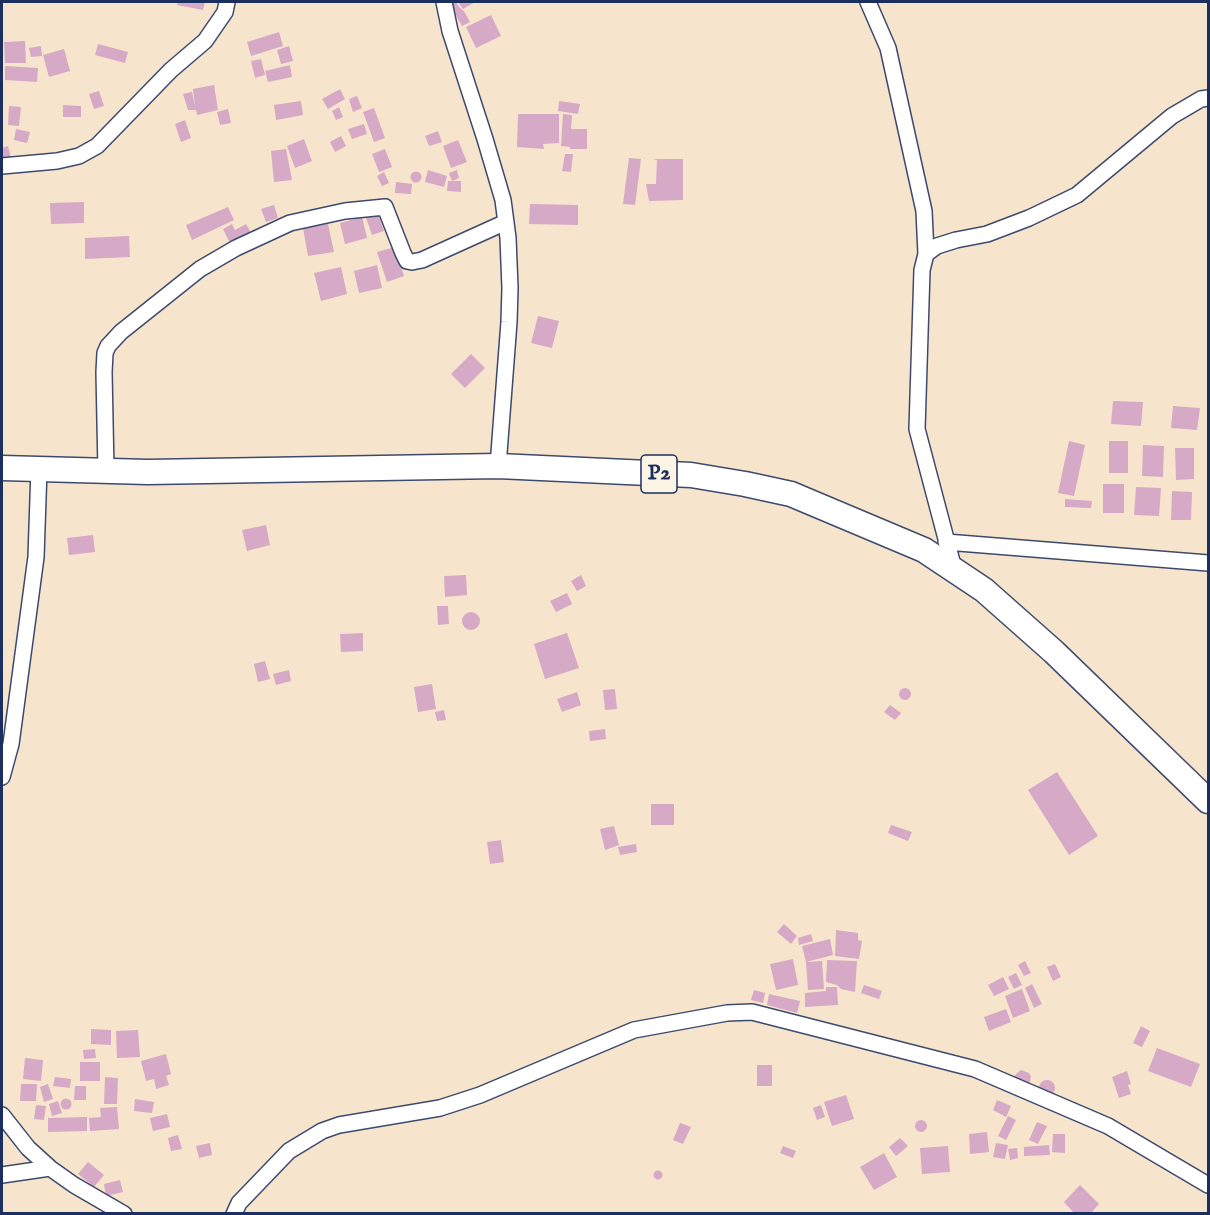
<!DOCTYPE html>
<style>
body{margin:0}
#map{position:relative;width:1210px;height:1215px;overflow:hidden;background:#f6e5cc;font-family:"IM FELL English",serif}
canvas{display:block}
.frame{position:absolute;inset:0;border:3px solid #1b2f5e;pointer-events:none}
</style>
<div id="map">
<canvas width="1210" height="1215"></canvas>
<div class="frame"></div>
</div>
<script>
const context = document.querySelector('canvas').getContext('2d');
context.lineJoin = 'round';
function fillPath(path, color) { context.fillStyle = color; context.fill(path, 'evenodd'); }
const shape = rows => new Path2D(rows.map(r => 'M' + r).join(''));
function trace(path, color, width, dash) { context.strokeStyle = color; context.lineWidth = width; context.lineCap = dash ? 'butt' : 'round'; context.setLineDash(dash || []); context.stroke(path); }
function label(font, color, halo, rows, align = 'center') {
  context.font = font + ' "IM FELL English",serif'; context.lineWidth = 4.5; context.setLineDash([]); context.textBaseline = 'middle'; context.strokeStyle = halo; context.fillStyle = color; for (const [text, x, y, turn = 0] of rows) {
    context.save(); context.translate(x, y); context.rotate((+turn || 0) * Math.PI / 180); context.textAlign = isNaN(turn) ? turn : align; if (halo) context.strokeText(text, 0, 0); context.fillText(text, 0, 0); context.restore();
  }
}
fillPath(shape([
 [178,2,205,2,203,10,177,5],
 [448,2,456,2,459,7,464,11,470,22,462,26],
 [458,2,475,2,463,9],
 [491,15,501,36,476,48,466,27],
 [279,32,283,46,251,56,247,42],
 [25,41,26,63,5,63,4,42],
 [98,44,128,52,125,63,95,55],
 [41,46,42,56,31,57,29,48],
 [289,46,293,61,281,64,277,50],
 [64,49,70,71,49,77,43,55],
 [261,59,265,75,255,78,251,61],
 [290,65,292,77,268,82,265,71],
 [5,66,38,68,37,82,5,80],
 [214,85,218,110,197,115,196,110,188,110,183,94,192,92,195,106,193,89],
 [340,89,345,99,328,109,322,99],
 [99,91,104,106,94,109,89,94],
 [357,96,362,108,353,112,349,99],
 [301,101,303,115,276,120,274,105],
 [559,101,580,104,578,114,558,111],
 [63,105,81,106,81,117,63,117],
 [9,106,21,107,19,126,8,125],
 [339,107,343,117,336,120,332,111],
 [374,108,385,138,374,142,363,112],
 [228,109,231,123,220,125,217,112],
 [518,114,559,114,559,143,543,144,544,149,517,147],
 [563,114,572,115,571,129,587,129,587,149,570,149,570,147,561,146],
 [185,120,191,138,181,142,175,124],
 [364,124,367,134,352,139,348,129],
 [16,129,30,132,27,143,14,140],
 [438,131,442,142,429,146,425,136],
 [341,136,346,146,335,152,330,142],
 [304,139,312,161,295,168,287,146],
 [458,140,467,162,451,168,443,146],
 [8,146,11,158,2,160,2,148],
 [286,149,292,180,274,182,271,151],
 [385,149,392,167,379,172,372,154],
 [565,154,573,154,571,172,562,171],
 [629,158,641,159,635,205,623,204],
 [653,159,683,159,683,200,649,201,646,184,656,184,657,160],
 [428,170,447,176,444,187,425,182],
 [457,170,459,178,452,181,449,173],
 '410.5 177a5.5 5.5 0 1 1 11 0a5.5 5.5 0 1 1-11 0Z',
 [384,172,389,183,382,186,377,176],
 [448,181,461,181,461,192,447,191],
 [396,182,412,184,411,194,395,193],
 [84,202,84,223,51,224,50,203],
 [530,204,578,205,578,225,529,224],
 [274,205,278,218,266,222,261,209],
 [228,207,234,220,192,240,186,225],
 [378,214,384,231,372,235,366,218],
 [362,217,367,238,345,244,340,223],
 [232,224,235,230,246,224,253,236,232,247,223,229],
 [328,224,334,252,308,256,303,228],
 [129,236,130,257,85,259,85,238],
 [395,247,404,276,387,282,377,252],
 [377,265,382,288,359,293,354,271],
 [341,267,347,294,321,301,314,273],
 [538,316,559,321,552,348,531,343],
 [471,354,485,368,465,388,451,374],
 [1113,401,1143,402,1141,426,1111,424],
 [1173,406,1200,408,1197,430,1171,428],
 [1069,441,1085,445,1074,496,1058,493],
 [1109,441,1128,441,1128,473,1109,473],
 [1143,445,1164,446,1163,477,1142,476],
 [1175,448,1194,448,1194,479,1176,480],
 [1103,484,1124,484,1124,513,1103,513],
 [1136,487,1161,488,1159,516,1134,515],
 [1172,491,1192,492,1191,520,1171,520],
 [1065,499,1092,501,1091,508,1065,507],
 [266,525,270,545,247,551,242,530],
 [93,535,95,552,69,555,67,538],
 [466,575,467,595,445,597,444,576],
 [581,575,586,586,577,591,571,581],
 [567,593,572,604,556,612,550,601],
 [437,606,448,606,449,624,438,625],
 '462 621a9 9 0 1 1 18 0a9 9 0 1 1-18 0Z',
 [363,633,363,651,341,652,340,634],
 [567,633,579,668,545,679,534,644],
 [265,661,270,679,258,682,254,664],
 [289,670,291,681,276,685,273,674],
 [432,684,436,709,418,712,414,687],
 '899 694a6 6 0 1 1 12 0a6 6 0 1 1-12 0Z',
 [615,689,617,709,605,710,603,690],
 [577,692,581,705,562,712,557,699],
 [890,705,901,713,895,720,884,712],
 [444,710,446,720,437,721,435,712],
 [605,729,606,739,590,741,589,731],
 [1057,772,1098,836,1069,855,1028,790],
 [651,804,674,804,674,825,651,825],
 [891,825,912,832,908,841,888,833],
 [614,826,619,845,605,850,600,829],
 [501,840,504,862,490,864,487,842],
 [636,844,637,852,620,855,618,847],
 [784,924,797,936,791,944,777,932],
 [836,930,858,933,858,940,862,941,859,959,835,956],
 [811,934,813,941,799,945,798,938],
 [830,939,833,955,806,962,802,946],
 [793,959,798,985,776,990,770,964],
 [827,960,857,961,855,992,841,989,837,985,826,982],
 [822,961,824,989,808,990,806,962],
 [1025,961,1031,973,1024,976,1018,965],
 [1055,964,1061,977,1053,981,1047,967],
 [1016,973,1022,985,1014,989,1008,977],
 [1003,977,1009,989,994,996,988,985],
 [1032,984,1042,1004,1034,1008,1025,988],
 [864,985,882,991,879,999,861,993],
 [826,987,837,987,838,1005,805,1007,805,993,826,991],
 [1022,989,1030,1011,1013,1018,1005,996],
 [754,990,765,993,763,1003,751,1000],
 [769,994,800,1001,797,1013,767,1005],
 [1006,1009,1011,1022,989,1031,984,1017],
 [1141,1026,1150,1031,1142,1047,1133,1043],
 [91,1029,111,1030,111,1045,91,1044],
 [138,1030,140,1057,117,1058,116,1031],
 [1157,1048,1200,1064,1191,1087,1148,1071],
 [95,1049,96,1058,84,1059,83,1050],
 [166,1054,171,1074,166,1076,169,1085,156,1089,154,1079,146,1081,141,1061],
 [25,1058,43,1060,41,1081,23,1079],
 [80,1062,100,1062,100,1081,80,1081],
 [757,1065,772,1065,772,1086,757,1086],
 [1021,1070,1029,1073,1031,1077,1029,1084,1015,1080,1015,1075],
 [1127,1071,1131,1084,1128,1085,1131,1094,1119,1098,1112,1077],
 [55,1077,71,1079,70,1088,53,1086],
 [105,1077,118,1078,117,1104,104,1104],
 '1039 1088a8 8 0 1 1 16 0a8 8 0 1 1-16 0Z',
 [21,1084,37,1084,36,1101,20,1101],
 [48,1084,53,1099,44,1102,40,1087],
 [75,1086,86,1086,86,1100,74,1100],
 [846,1095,854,1119,832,1126,824,1102],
 '60.5 1104a5.5 5.5 0 1 1 11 0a5.5 5.5 0 1 1-11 0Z',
 [135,1099,154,1102,152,1113,134,1111],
 [997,1100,1011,1106,1006,1117,993,1110],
 [58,1101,62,1113,52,1116,49,1104],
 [36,1105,46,1106,44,1120,34,1119],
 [821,1105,825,1117,817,1120,813,1108],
 [117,1107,119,1129,90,1131,89,1118,101,1117,100,1108],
 [167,1114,170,1127,153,1131,150,1118],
 [1008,1116,1016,1120,1006,1140,998,1136],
 [87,1117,87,1131,48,1132,48,1118],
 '915 1126a6 6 0 1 1 12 0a6 6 0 1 1-12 0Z',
 [1037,1122,1047,1126,1038,1144,1029,1140],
 [680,1123,691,1127,683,1144,673,1140],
 [987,1132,989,1152,970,1154,969,1134],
 [1053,1134,1065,1134,1065,1153,1052,1152],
 [178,1135,182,1149,171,1151,168,1138],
 [900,1138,908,1146,896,1156,889,1147],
 [210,1143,212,1155,199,1158,196,1146],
 [996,1143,1008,1145,1005,1159,993,1157],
 [1049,1145,1050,1155,1024,1156,1024,1147],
 [783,1146,796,1151,793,1158,780,1153],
 [948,1146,950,1172,922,1174,920,1148],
 [1017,1148,1018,1158,1010,1160,1008,1149],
 [884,1153,897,1177,874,1190,860,1167],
 [88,1162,104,1175,94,1187,78,1174],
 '653.5 1175a4.5 4.5 0 1 1 9 0a4.5 4.5 0 1 1-9 0Z',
 [120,1180,123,1192,106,1196,104,1184],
 [1080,1185,1099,1204,1090,1214,1075,1214,1064,1202]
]), '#d6a9c7');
const street = shape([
 [444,2,450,31,485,139,503,200,508,238,510,288,509,322,498,466],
 [868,2,888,48,924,211,926,254],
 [2,166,57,161,79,156,97,146,171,70,205,41,225,12,227,2],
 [106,471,104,372,105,353,108,346,121,332,200,269,236,248,290,223,345,211,385,207,403,253,407,261,412,262,422,260,506,222],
 [946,542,1208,563],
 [954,569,917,429,922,270,926,254,937,246,956,240,987,234,1029,218,1077,195,1172,116,1201,99,1208,98],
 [2,777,11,744,36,557,39,469],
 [2,1115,28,1148,50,1168,74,1185,124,1214],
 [2,1175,50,1168],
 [234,1214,239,1203,289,1151,322,1131,339,1125,440,1108,480,1095,634,1030,727,1013,752,1012,975,1069,1108,1126,1208,1185]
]);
const primary = shape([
 [2,468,148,472,498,466,691,475,745,484,791,494,924,550,984,590,1054,652,1208,801]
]);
trace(street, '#3c4a6e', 18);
trace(primary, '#3c4a6e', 27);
trace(street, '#fff', 15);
trace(primary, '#fff', 24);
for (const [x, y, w] of [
 [659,474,36]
]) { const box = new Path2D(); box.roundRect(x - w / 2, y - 19, w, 38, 4.5); context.fillStyle = '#fcf5e5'; context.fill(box); trace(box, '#1b2f5e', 1.5); }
label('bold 22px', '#1b2f5e', null, [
 ["P2",659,474]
]);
</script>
